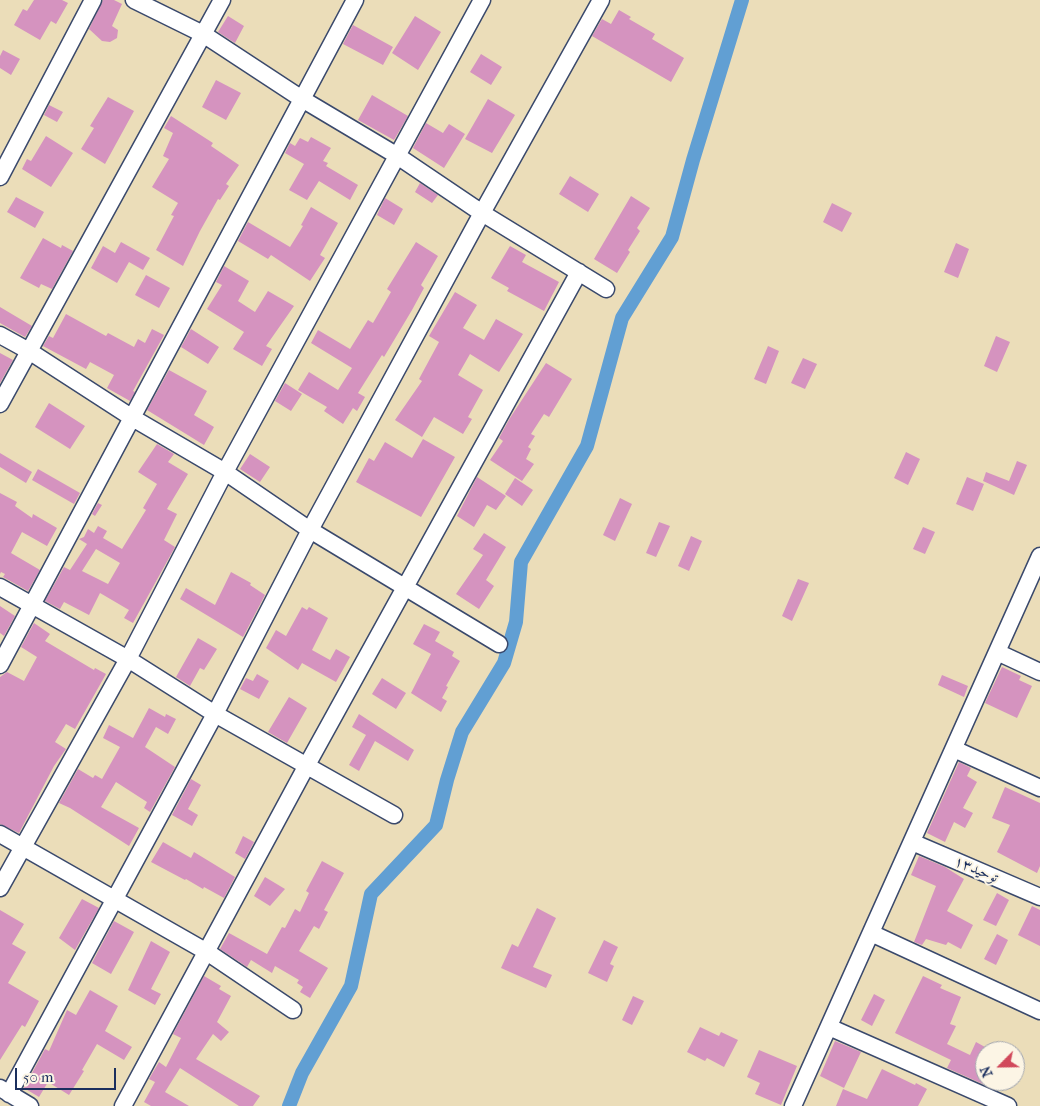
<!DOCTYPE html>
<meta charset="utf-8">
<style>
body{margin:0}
#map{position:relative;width:1040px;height:1106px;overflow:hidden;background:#ebddb9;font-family:"IM FELL French Canon",serif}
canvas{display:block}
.north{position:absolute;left:975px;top:1041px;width:50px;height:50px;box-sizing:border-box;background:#fcf5e5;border:1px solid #a2a6af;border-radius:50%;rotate:247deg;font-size:14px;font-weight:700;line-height:20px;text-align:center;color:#1b2f5e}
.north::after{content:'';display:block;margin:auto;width:18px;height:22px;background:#d1495b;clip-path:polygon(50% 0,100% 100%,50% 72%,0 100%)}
.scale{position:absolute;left:15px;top:1068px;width:101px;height:22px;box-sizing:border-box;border:2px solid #1b2f5e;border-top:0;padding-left:6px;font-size:15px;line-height:18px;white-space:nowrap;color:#1b2f5e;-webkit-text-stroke:4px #fcf5e5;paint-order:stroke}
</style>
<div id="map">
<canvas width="1040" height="1106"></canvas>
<div class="north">N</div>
<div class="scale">50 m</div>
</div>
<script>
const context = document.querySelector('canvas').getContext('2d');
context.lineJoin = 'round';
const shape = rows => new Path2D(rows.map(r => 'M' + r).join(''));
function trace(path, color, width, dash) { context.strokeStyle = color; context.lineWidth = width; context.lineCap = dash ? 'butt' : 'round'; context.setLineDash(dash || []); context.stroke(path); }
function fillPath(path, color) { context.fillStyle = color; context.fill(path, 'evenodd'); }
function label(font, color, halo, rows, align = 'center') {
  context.font = font + ' "IM FELL French Canon",Amiri,serif'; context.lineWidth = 4; context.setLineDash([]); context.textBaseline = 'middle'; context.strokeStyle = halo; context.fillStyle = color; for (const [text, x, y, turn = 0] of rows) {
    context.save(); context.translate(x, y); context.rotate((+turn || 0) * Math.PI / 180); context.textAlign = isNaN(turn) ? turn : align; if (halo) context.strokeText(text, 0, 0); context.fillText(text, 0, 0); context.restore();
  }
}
trace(shape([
 [289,1106,302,1073,351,986,371,894,436,825,447,780,462,732,504,663,516,622,521,562,587,446,622,318,672,237,693,160,742,0]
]), '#619fd3', 14);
fillPath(shape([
 [34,0,62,0,68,3,56,24,51,21,40,40,14,25,23,9,27,11],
 [103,0,114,0,122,4,112,26,118,30,117,38,110,42,102,41,89,29],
 [619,10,631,17,629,19,655,34,652,39,684,58,671,82,592,36,602,19,611,24],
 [228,16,244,26,235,43,218,32],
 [415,16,441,32,418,70,392,53],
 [353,25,393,47,383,65,343,44],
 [3,50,20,59,11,75,0,68,0,56],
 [481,54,502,67,491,85,470,72],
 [216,80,241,93,226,120,202,107],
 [372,95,408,116,394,140,358,120],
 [108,97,134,111,105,164,81,149,94,128,90,126],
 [488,99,515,115,492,153,465,139],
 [49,105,63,112,57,122,44,115],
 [171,116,213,143,211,146,239,165,226,184,229,186,220,200,218,199,200,231,183,266,156,250,174,216,171,215,178,203,152,187,169,159,163,156,173,133,164,128],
 [426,123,443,133,449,124,465,134,444,168,413,148],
 [46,136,73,153,51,187,22,169,27,159,31,161],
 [311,137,331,148,323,161,328,163,326,166,358,185,350,200,319,181,307,200,289,190,304,164,285,153,290,143,295,146,300,138,308,142],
 [570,176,599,194,588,212,559,194],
 [420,183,438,195,432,203,415,192],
 [631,196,650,208,637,228,640,231,628,250,630,252,617,273,594,259],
 [16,197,44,212,35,228,7,212],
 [385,198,403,209,394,225,377,215],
 [832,203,852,213,842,232,823,222],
 [311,207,338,223,320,255,325,258,310,281,271,255,268,259,238,241,248,222,290,247,303,226,301,225],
 [43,238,61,248,62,245,73,251,52,289,41,284,39,288,20,278],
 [121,242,150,258,143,270,129,262,117,283,91,268,103,246,115,253],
 [416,242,438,256,421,285,424,288,412,310,384,357,382,355,358,393,365,397,357,411,353,408,343,424,324,411,327,407,298,390,309,372,338,390,352,368,311,343,318,330,350,349,368,320,373,323,391,292,387,289],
 [956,243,969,249,958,278,944,272],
 [510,246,526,255,522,262,559,282,544,311,507,291,509,288,491,278],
 [224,266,249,281,238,301,255,312,268,291,294,306,266,346,272,349,262,366,233,349,244,332,207,309,222,285,216,282],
 [146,275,170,288,159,308,135,295],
 [455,292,477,305,463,328,484,340,496,319,523,334,499,372,470,354,458,375,483,390,468,417,472,419,463,434,434,417,422,437,395,420,422,381,419,379,439,342,429,336],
 [0,307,32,326,25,337,0,323],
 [66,314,106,336,108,333,134,347,138,339,145,343,152,329,164,335,133,391,135,392,130,401,107,388,114,375,90,362,86,369,43,346,49,336,53,338],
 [191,329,219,347,208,364,181,347],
 [996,336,1010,342,997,372,984,366],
 [768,346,779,351,766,384,754,379],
 [0,353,13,360,0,383],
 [803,358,817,364,805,389,791,383],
 [546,363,572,379,549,417,544,414,531,434,535,436,528,447,531,449,526,459,534,464,522,481,490,460,503,441,499,438,510,418],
 [169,370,207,391,194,415,214,427,204,445,147,410],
 [285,383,302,394,291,411,275,401],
 [49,403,85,426,70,449,35,427],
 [423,439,455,457,421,517,356,482,369,458,374,461,385,442,412,458],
 [157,444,174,454,168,462,188,474,167,509,177,514,164,540,175,547,133,623,124,618,129,610,100,593,89,615,64,602,60,609,45,601,64,567,70,570,87,544,79,539,84,537,88,529,94,533,98,526,107,531,103,538,122,549,146,510,143,508,157,484,138,472],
 [96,549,120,563,108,584,82,571],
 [906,452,920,459,908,485,894,478],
 [0,453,32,472,26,483,0,467],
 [250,454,270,467,260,482,240,469],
 [1017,461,1027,465,1014,495,983,481,986,472,1009,481],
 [38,469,80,493,74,504,32,480],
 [477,477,506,496,496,510,487,505,474,527,457,516],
 [967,477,984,484,973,511,956,504],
 [515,478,533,490,522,506,505,494],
 [0,493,17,502,15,506,32,518,33,514,57,528,47,546,22,532,11,553,40,570,28,591,3,577,5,574,1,572,0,574],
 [620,498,632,504,615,541,603,535],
 [98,503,102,505,95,516,92,514],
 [659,522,670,526,656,557,646,553],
 [923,527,935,532,925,554,913,549],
 [484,533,506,547,486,580,494,586,479,609,456,594,483,555,473,549],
 [691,536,702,541,689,571,678,566],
 [231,572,251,583,250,585,265,595,243,637,180,599,186,588,215,605],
 [798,579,809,583,792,621,782,616],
 [0,606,15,616,4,636,0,633],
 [302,607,307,610,309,607,328,618,312,650,330,660,336,649,350,657,336,682,302,663,298,670,266,648,276,630,286,636],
 [34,623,50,634,45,641,94,670,95,668,106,674,75,729,66,724,55,742,66,749,54,766,19,833,0,824,0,677,7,672,24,681,37,657,21,647],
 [424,624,440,632,435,641,454,652,452,656,460,661,446,686,448,687,442,698,447,701,441,712,411,693,431,654,413,644],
 [198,638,217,649,204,670,200,668,190,686,176,677],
 [1002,667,1021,676,1019,680,1032,686,1017,718,985,703],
 [257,674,269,681,259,699,240,689,246,678,253,681],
 [942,675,968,686,964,697,938,685],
 [382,678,406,693,396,709,372,694],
 [289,697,307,708,287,743,268,732],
 [149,708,165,717,166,714,176,719,168,734,156,727,145,747,175,767,150,812,144,808,147,802,116,782,101,807,139,828,129,846,70,808,59,803,78,769,93,778,95,775,102,779,120,747,103,738,109,725,133,738],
 [359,714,414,750,408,761,375,741,359,771,349,765,366,735,352,727],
 [959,762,971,768,967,776,977,782,963,808,973,813,965,828,954,822,945,842,927,833],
 [191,779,201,785,188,809,198,815,192,826,172,815],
 [1005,787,1040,803,1040,866,1037,873,997,852,1010,825,992,818],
 [243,836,254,842,245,859,235,853],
 [163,842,191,858,194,852,235,877,224,898,204,887,203,889,186,879,185,880,151,862],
 [919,856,945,867,964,879,947,911,973,925,961,949,948,942,946,945,926,939,922,945,914,942,936,886,911,875],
 [322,861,344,873,324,910,328,912,319,929,314,926,299,951,328,968,310,998,300,992,303,987,297,983,299,980,275,966,272,973,251,960,247,967,220,949,229,933,267,954,282,927,285,928,295,909,300,912,309,893,306,891],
 [265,877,285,889,270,906,254,896],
 [997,893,1009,900,996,926,983,920],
 [82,899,99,908,75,950,59,938],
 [1032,906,1040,910,1040,946,1018,935],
 [537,908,556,918,533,967,552,975,546,988,501,968,512,944,518,947],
 [0,910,24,924,12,944,26,952,8,983,39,1001,25,1027,22,1025,0,1060],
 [114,921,134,932,111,974,92,963],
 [997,934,1008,940,996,965,984,959],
 [604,940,618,947,610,964,614,966,607,982,588,973],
 [151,941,170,952,151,989,161,994,155,1005,128,990],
 [204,976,221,986,219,989,231,996,217,1022,229,1032,221,1041,213,1034,196,1059,260,1096,253,1106,239,1106,180,1068,165,1092,189,1106,151,1106,144,1102,155,1082,149,1079,159,1062,166,1067,181,1038,173,1034],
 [923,976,942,985,940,988,961,997,950,1024,956,1026,947,1044,970,1055,976,1042,985,1047,985,1085,947,1068,951,1060,895,1033],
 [90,990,118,1006,105,1031,132,1047,124,1060,97,1044,82,1070,84,1071,69,1095,48,1082,39,1097,24,1088,45,1049,49,1051,67,1010,76,1015],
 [874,994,885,1000,872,1026,861,1020],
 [633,996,644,1001,632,1025,622,1020],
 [700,1027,719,1036,721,1032,738,1040,724,1067,707,1058,705,1061,687,1052],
 [835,1041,861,1052,844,1088,820,1076],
 [759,1050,797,1066,781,1105,755,1094,760,1083,747,1077],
 [882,1069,915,1085,916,1083,927,1089,918,1106,836,1106,843,1089,867,1099]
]), '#d593bf');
const street = shape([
 [134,0,203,34,302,99,396,155,482,213,606,289],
 [0,177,93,0],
 [0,335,29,351,131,417,225,472,310,530,499,644],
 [0,404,222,0],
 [0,587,128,659,215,714,394,815],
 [997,652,1040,672],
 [0,665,355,0],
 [954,749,1040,788],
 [0,834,207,952,293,1010],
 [912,842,1040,897],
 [0,888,128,659,225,472,482,0],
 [871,933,1040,1011],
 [829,1027,1008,1106],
 [0,1088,30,1106],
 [9,1094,215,714,310,530,482,213,601,0],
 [123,1106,307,765,579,272],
 [793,1106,1040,556]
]);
trace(street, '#3a496c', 19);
trace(street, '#fff', 16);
label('15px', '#1b2f5e', '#fcf5e5', [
 ["توحید۱۳",976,870,23]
]);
</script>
